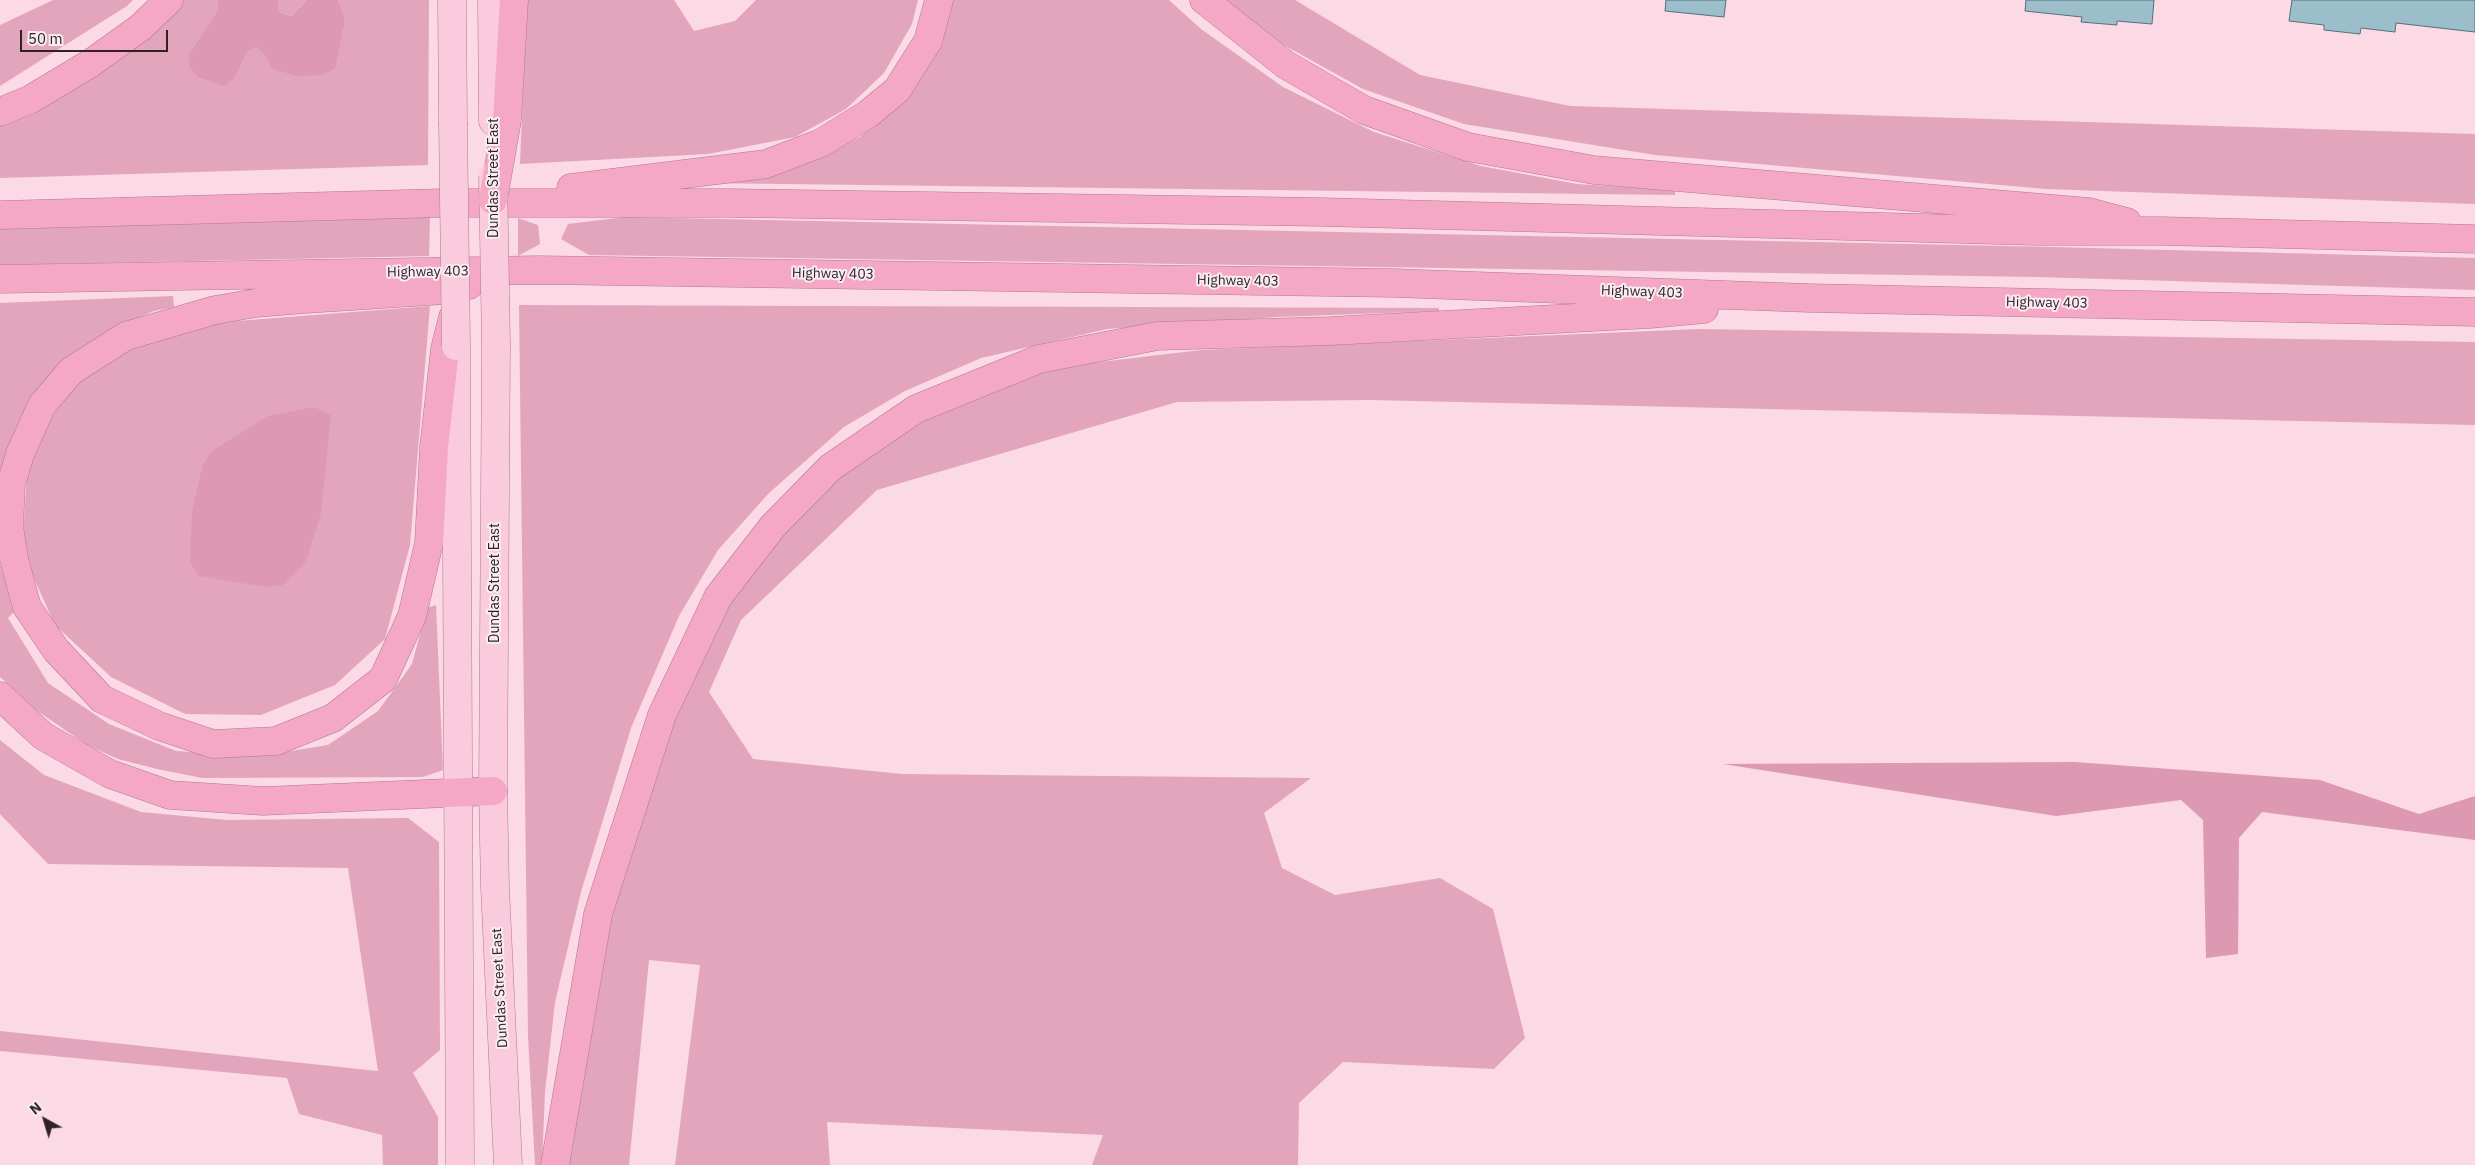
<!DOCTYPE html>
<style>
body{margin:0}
#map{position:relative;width:2475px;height:1165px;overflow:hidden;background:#fbd9e5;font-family:"IBM Plex Sans",sans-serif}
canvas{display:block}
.north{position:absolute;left:20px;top:1095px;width:50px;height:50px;-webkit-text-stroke:4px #faedf1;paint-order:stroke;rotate:321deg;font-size:14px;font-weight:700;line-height:20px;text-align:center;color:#2e2226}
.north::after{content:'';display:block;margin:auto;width:18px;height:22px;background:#2e2226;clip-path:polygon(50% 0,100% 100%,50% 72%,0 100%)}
.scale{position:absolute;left:20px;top:30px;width:148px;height:22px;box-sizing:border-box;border:2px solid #2e2226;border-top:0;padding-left:6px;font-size:15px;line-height:18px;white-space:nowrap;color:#2e2226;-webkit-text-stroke:4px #faedf1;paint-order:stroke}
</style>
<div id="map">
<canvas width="2475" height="1165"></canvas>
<div class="north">N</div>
<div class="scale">50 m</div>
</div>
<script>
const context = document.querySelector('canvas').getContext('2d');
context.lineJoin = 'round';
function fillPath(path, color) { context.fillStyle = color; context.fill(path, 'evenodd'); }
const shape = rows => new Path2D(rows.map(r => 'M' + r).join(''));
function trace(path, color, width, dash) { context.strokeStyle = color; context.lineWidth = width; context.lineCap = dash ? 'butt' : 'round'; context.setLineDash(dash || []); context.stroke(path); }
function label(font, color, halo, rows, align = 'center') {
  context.font = font + ' "IBM Plex Sans",sans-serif'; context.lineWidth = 4; context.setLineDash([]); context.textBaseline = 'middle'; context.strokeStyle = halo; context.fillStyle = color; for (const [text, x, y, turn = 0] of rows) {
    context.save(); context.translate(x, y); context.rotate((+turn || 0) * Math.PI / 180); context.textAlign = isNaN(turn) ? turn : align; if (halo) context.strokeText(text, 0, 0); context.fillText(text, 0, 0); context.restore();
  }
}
fillPath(shape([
 [53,0,133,0,127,6,0,86,0,25],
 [173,0,218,0,217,11,188,55,235,78,246,54,256,47,267,56,271,68,334,68,344,28,344,15,338,0,429,0,428,165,0,178,0,117],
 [278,0,307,0,291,16,279,12],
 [527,0,674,0,694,31,735,21,756,0,918,0,912,24,884,73,846,109,795,137,708,154,520,164],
 [949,0,1169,0,1201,29,1283,87,1374,132,1481,166,1577,184,1675,190,1675,195,703,183,803,163,860,137,906,94],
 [1226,0,1295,0,1420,75,1570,106,2475,134,2475,204,2046,189,1655,155,1464,124,1363,89,1282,44],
 [430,217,429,256,0,265,0,229],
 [625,217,2053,247,2475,258,2475,290,2037,277,589,255,561,239,568,224],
 [518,218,538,225,540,244,518,256],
 [173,296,174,307,154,311,114,328,41,387,19,421,3,465,0,485,0,303],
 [519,305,1439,308,1439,311,1277,317,1107,329,981,358,905,391,844,427,769,493,718,550,679,616,631,728,581,892,555,1002,545,1092,542,1165,535,1165,528,1036],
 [430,306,410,545,385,639,335,685,261,715,185,714,111,677,55,625,22,552,27,474,48,421,88,372,152,339,224,322],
 [1700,329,2475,342,2475,425,1370,400,1177,402,877,490,741,620,709,692,753,759,902,774,1311,778,1264,813,1282,868,1335,895,1440,878,1493,909,1525,1038,1494,1069,1343,1062,1299,1103,1298,1165,1092,1165,1103,1135,827,1122,830,1165,675,1165,700,965,649,960,629,1165,561,1165,580,1012,646,771,733,577,868,443,1049,368,1201,350],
 [0,564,16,610,8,618,48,683,109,724,176,751,260,756,328,745,378,711,412,664,427,608,436,605,443,770,423,777,202,778,157,769,118,759,87,745,36,710,0,677],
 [0,740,44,775,141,812,227,820,408,818,439,842,440,1050,413,1073,438,1117,438,1165,383,1165,382,1135,299,1114,287,1078,0,1051,0,1031,378,1071,348,868,48,864,0,814]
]), '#e3a5bc');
fillPath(shape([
 [218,0,278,0,279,12,291,16,307,0,338,0,344,15,344,28,335,68,323,75,296,76,271,68,266,56,256,47,246,54,235,78,224,86,198,77,190,67,188,55,217,11],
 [314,407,331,415,321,513,306,561,283,585,266,587,199,576,190,562,192,512,203,464,212,451,268,416],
 [2075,762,2320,780,2419,814,2475,796,2475,840,2262,812,2239,838,2238,954,2206,958,2203,820,2181,800,2056,816,1723,764]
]), '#dd98b2');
const building = shape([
 [1666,0,1726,0,1724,17,1665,11,1666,0],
 [2026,0,2154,0,2152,24,2117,21,2117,25,2081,22,2082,17,2025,11,2026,0],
 [2292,0,2475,0,2475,32,2396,23,2395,32,2361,28,2360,34,2324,30,2324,25,2289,21,2292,0]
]);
fillPath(building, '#9cbdca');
trace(building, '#52717d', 1);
const major = shape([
 [452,0,453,123],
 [492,0,493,121],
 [496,345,493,791,495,887,508,1165],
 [456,346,460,1165]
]);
const highway = shape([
 [1204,0,1286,65,1364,110,1468,147,1594,170,2089,212,2127,222],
 [0,112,31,99,91,63,141,27,169,0],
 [507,120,514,0],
 [571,188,766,164,821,143,868,114,897,90,928,41,939,0],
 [0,215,443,203,730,203,1322,212,2035,231,2162,231,2475,239],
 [0,279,539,270,1393,283,1809,298,2475,312],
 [453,317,445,349,434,447,429,543,412,616,383,679,333,718,276,741,213,744,159,726,102,699,56,650,27,607,14,559,9,527,11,484,20,454,42,405,71,371,126,336,215,310,256,303,305,299,445,290,469,285],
 [0,696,43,736,110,774,170,795,263,801,493,791],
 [555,1165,598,914,662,715,718,597,773,526,831,467,916,409,1039,359,1157,336,1330,331,1650,314,1704,309]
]);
trace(major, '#af798d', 29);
trace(highway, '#af798d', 29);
trace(major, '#f9cbdc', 28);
trace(highway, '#f5a8c5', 28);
const majorBridge = shape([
 [453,123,456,346],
 [493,176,496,345]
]);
const highwayBridge = shape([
 [493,200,507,120]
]);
trace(majorBridge, '#af798d', 29, []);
trace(highwayBridge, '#af798d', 29, []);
trace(majorBridge, '#f9cbdc', 28);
trace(highwayBridge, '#f5a8c5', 28);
label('14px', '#2e2226', '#faedf1', [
 ["Dundas Street East",494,178,-90],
 ["Highway 403",428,272,-1],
 ["Highway 403",833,274,1],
 ["Highway 403",1238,281,1],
 ["Highway 403",1642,292,2],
 ["Highway 403",2047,303,1],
 ["Dundas Street East",495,583,-90],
 ["Dundas Street East",500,988,-93]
]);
</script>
